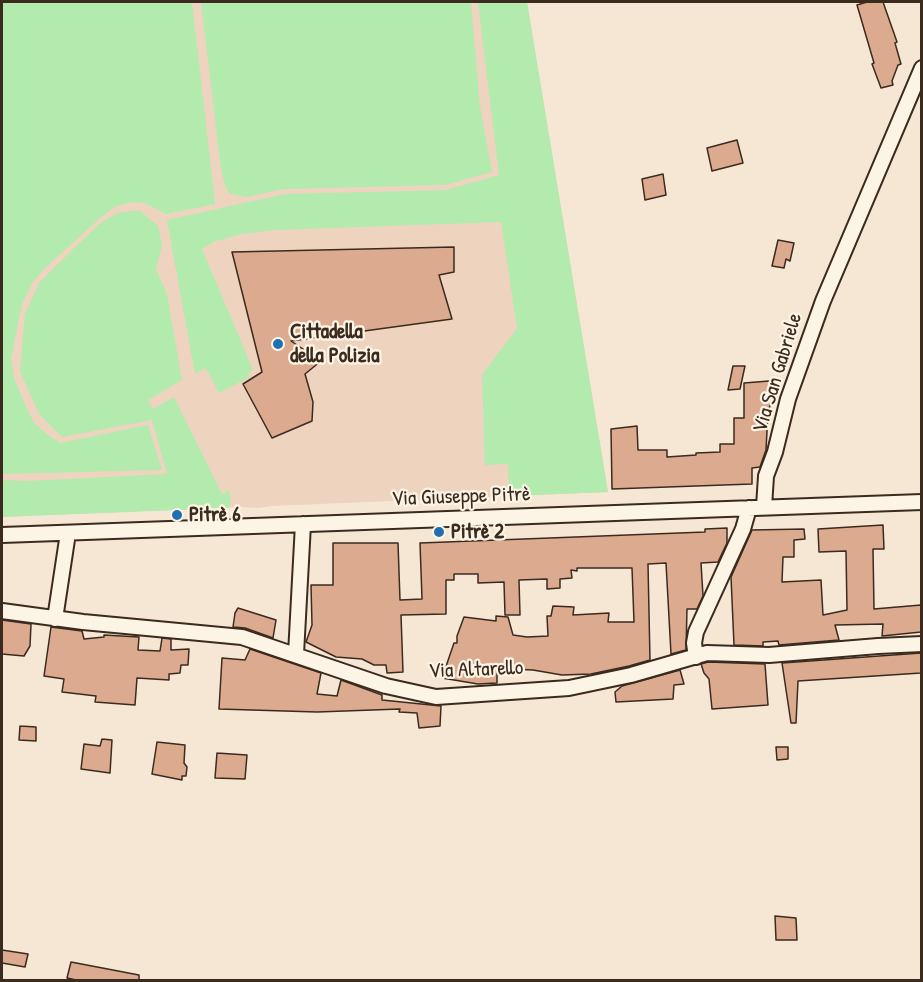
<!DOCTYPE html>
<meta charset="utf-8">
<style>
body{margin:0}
#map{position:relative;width:923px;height:982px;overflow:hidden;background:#f6e6d4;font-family:"Patrick Hand",sans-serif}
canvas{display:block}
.frame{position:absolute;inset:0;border:3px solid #3b2a1e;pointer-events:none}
</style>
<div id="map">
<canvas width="923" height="982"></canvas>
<div class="frame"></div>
</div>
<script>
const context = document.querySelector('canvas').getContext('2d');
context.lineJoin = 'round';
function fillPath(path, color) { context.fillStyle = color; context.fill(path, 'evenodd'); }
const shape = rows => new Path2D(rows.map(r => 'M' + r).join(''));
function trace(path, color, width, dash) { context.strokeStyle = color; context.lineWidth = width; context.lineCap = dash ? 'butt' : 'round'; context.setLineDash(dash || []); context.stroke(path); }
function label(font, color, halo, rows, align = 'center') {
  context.font = font + ' "Patrick Hand",sans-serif'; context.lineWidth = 4.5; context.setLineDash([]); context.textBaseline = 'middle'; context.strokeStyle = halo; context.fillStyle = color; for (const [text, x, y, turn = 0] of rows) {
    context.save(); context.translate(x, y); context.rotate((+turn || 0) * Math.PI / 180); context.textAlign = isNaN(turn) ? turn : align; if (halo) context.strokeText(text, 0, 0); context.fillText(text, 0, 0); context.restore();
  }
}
fillPath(shape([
 [2,2,527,2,608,492,272,506,257,508,241,507,2,517]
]), '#eed4bf');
fillPath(shape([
 [2,2,192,2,215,204,166,214,145,203,133,202,116,206,102,216,45,268,33,282,22,304,11,359,14,378,26,407,34,423,48,435,60,443,148,425,162,470,2,474],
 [201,2,471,2,480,107,492,172,445,185,285,189,246,197,231,194,226,189,221,169],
 [478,2,527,2,608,492,509,496,508,464,485,465,482,375,517,328,501,222,274,230,241,234,213,242,202,249,253,370,247,373,250,377,219,393,206,368,195,374,167,220,285,194,446,190,499,175],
 [139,210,158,226,162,245,156,269,167,294,182,380,148,400,153,409,174,397,222,494,229,490,231,501,229,508,2,517,2,480,28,481,167,474,152,420,62,437,39,414,20,371,25,314,39,283,100,223,118,213]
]), '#b3eaad');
const building = shape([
 [867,2,883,2,897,42,895,43,901,64,898,65,892,81,893,85,881,88,872,64,874,63,857,5,867,2],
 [737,140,743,163,712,171,707,148,737,140],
 [663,174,666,195,645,200,642,179,663,174],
 [778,240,794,243,790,261,786,259,784,268,772,266,778,240],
 [454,247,454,272,439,275,452,319,291,341,321,361,305,374,313,402,312,421,272,438,243,384,262,372,232,252,454,247],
 [733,366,745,366,740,389,728,390,733,366],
 [769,381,769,400,771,403,768,412,766,450,760,467,752,468,752,484,612,489,611,429,637,426,638,450,667,450,667,457,696,455,696,453,720,452,720,444,734,444,734,418,744,418,744,383,769,381],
 [883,525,884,549,873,549,874,609,921,605,921,632,882,636,883,624,835,625,839,640,779,645,778,641,763,642,763,646,734,645,731,577,752,530,804,529,805,539,794,540,794,557,783,557,782,582,821,580,823,615,847,610,846,551,819,552,818,529,883,525],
 [727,528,727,543,718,562,701,563,703,596,697,609,687,609,686,650,671,654,666,563,648,564,650,660,629,666,591,674,562,675,533,670,511,669,497,673,497,683,478,684,442,678,454,643,457,643,457,636,464,617,496,621,496,616,508,617,513,635,527,637,548,636,547,616,551,616,553,606,574,607,573,615,609,613,608,622,634,622,632,568,577,568,577,571,571,570,572,578,560,579,560,588,547,589,547,579,519,580,520,615,505,615,504,582,478,583,478,574,454,574,454,580,446,580,446,614,401,615,403,672,387,673,386,665,374,665,362,659,336,657,306,642,312,625,311,585,333,585,333,543,398,543,400,600,422,599,420,543,705,532,705,529,727,528],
 [238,608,276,620,273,638,245,628,233,627,235,613,238,608],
 [2,620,31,624,30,646,24,656,2,654,2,620],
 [51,627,82,631,84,639,104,637,104,635,139,637,138,650,160,651,162,638,171,639,171,650,189,649,188,665,181,665,180,673,169,674,169,680,137,678,135,705,95,702,96,696,62,692,64,679,44,676,51,627],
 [250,649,321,673,317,694,337,696,341,680,382,695,382,700,441,706,440,726,419,728,417,713,399,712,400,709,317,712,219,709,222,658,245,660,250,649],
 [921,653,921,673,798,681,796,723,791,723,782,663,921,653],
 [708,662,765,664,768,705,712,709,709,679,704,673,701,664,708,662],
 [680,670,684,684,674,685,673,699,616,702,615,692,622,686,680,670],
 [20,726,36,727,36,741,19,740,20,726],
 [102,739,112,740,110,773,81,769,84,744,100,746,102,739],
 [157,742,185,745,184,763,187,767,186,776,182,776,182,780,152,774,157,742],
 [776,747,788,747,788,759,777,760,776,747],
 [217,753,247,755,245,779,215,778,217,753],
 [775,916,796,918,797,940,776,940,775,916],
 [2,950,28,954,25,967,2,963,2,950],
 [71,962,139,975,139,981,81,981,67,978,71,962]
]);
fillPath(building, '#dcaa8e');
trace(building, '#3b2a1e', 1.5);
const minor = shape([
 [764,507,766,476,775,452,788,399,823,301,922,68],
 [2,535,922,502],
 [2,611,83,622,242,637,386,686,436,697,569,688,631,675,707,653,769,655,878,646,922,644],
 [55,619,68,533],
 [296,654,303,524],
 [696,657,694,643,696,632,743,529,749,508]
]);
trace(minor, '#3b2a1e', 18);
trace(minor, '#fcf5e5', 14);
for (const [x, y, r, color] of [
 [278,344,6,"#1f6fb2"],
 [177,515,6,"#1f6fb2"],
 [439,532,6,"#1f6fb2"]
]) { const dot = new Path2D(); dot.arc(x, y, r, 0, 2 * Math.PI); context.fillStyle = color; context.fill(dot); trace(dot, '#fcf5e5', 2); }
label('bold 21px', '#3b2a1e', '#fcf5e5', [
 ["Cittadella",290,332],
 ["della Polizia",290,356],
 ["Pitrè 6",189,515],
 ["Pitrè 2",451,532]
], 'left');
label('21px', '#3b2a1e', '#fcf5e5', [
 ["Via San Gabriele",778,373,-73],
 ["Via Giuseppe Pitrè",461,497,-2],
 ["Via Altarello",476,670,-2]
]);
</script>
